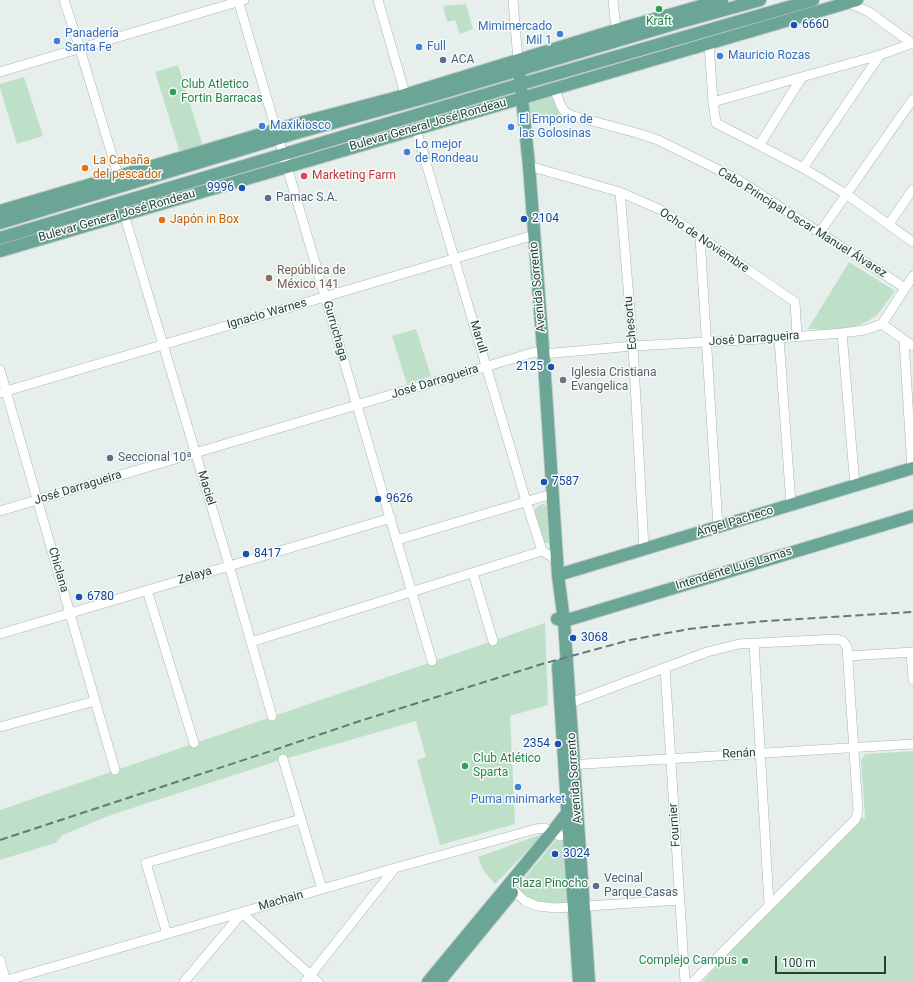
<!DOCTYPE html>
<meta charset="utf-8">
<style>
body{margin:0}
#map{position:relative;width:913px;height:982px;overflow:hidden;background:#e6efeb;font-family:Roboto,sans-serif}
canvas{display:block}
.scale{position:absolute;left:775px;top:956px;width:111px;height:18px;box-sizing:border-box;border:2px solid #24423a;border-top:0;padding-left:5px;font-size:12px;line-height:14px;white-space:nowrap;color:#24423a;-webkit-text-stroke:3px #f7fbf9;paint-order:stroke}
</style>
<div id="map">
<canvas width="913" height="982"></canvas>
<div class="scale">100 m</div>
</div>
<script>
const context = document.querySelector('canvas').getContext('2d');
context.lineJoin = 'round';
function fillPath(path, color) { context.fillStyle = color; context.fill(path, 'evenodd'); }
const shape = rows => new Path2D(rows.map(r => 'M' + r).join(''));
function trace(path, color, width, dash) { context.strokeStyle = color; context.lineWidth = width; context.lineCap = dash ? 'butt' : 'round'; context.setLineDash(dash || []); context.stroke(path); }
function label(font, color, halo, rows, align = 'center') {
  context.font = font + ' Roboto,sans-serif'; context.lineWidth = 3; context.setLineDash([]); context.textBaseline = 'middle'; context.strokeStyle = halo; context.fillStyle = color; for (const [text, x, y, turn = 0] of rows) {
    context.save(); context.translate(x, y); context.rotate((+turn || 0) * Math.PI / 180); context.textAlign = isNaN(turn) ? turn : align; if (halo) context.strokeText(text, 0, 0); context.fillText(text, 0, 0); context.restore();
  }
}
fillPath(shape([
 [466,4,473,29,460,34,455,20,447,22,443,6],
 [178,65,203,146,180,153,155,72],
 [24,77,43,136,17,144,0,88,0,84],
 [552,95,560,115,555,125,531,118,529,101],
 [849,262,895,291,877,315,868,321,855,327,836,330,808,329],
 [416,329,431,376,407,384,392,336],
 [542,504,544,504,548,508,550,540,550,542,547,543,544,542,535,514,535,510,537,507],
 [545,623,548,705,510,716,515,824,440,845,417,760,426,757,416,721,274,762,111,815,63,835,55,843,0,860,0,810],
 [913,751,913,982,702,982,766,913,860,818,865,818,861,760,865,754],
 [568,825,574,907,537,906,514,891],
 [545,833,495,884,483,870,478,857]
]), '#bfe0c8');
const minor = shape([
 [64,0,80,49,118,175],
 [238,0,432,661],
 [378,0,405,94],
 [513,0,518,60],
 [613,0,616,30],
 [846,3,849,3,869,12,913,44],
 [709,43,713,102,716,123,803,168,846,194,913,242],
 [0,72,244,0],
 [552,89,557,95,561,106,565,112,570,115,637,133,658,140,737,179,905,288],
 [713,102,880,55,913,43],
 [416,129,526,501,540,544,542,551,557,560],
 [760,144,802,77],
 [529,166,620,192,661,210,795,302,797,336],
 [803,168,880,55],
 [620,192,633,346,644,549],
 [124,214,229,565,272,716],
 [889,224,913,189],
 [820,232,913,99],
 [700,237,718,527],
 [882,324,913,276],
 [882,324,913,346],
 [842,333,855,486],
 [779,338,791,505],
 [904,340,912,468],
 [0,370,115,770],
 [0,393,534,235],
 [0,511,535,352,543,354,633,346,779,338,842,333,865,330,882,324],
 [397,540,552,494],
 [473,573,493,641],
 [147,590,194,743],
 [0,634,391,518],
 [251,642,542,551],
 [754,643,769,905],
 [911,653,913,680],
 [848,656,913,652],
 [665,668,685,982],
 [565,705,707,652,739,644,836,639,843,641,847,647,858,810,857,815,855,820,693,982],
 [0,727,95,701],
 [283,759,322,889],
 [568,765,913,744],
 [514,891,525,901,537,906,556,908,680,900],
 [167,934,146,863,301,819],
 [0,960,6,982],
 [1,982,395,868,536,829,544,828,553,831,560,836],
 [184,982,242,913,318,982],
 [305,982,395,868]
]);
const major = shape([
 [518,60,523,108,529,166,544,362,558,575,564,621,589,982],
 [0,211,292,125,398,97,616,30,722,0],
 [0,223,296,133,438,94,684,21,760,0],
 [0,238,521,84,813,0],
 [0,251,857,0],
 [558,575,913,468],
 [557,619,564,621,913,516],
 [558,666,567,806,579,982],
 [428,982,553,831,567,813,570,812],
 [439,982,512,893]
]);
trace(minor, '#a8b8b2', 10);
trace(major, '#c2cac8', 14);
trace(minor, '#fff', 9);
trace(major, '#6aa596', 12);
trace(shape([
 [0,840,280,748,360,721,542,664,630,640,689,629,723,625,766,621,913,612]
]), '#5f7d75', 2, [8, 4]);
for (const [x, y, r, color] of [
 [659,9,4,"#2e9e5b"],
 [794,25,4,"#1a4fb4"],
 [560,34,4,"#3f7fe0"],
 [57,41,4,"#3f7fe0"],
 [419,47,4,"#3f7fe0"],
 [720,56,4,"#3f7fe0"],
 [443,60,4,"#5c6f8a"],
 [173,92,4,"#2e9e5b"],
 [262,126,4,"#3f7fe0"],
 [511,127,4,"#3f7fe0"],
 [407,152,4,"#3f7fe0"],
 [85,168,4,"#e8710a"],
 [304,176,4,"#e0444e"],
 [242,188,4,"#1a4fb4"],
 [268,198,4,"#5c6f8a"],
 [524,219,4,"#1a4fb4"],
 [162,220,4,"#e8710a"],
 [269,278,4,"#8d6e63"],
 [551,367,4,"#1a4fb4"],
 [563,380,4,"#6b7280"],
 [110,458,4,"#5c6f8a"],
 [544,482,4,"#1a4fb4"],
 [378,499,4,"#1a4fb4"],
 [246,554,4,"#1a4fb4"],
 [79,597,4,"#1a4fb4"],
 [573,638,4,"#1a4fb4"],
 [558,744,4,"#1a4fb4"],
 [465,766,4,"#2e9e5b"],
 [518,787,4,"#3f7fe0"],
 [555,854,4,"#1a4fb4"],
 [596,886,4,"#5c6f8a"],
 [745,961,4,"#2e9e5b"]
]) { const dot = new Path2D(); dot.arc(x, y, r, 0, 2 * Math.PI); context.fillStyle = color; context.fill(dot); trace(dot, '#f7fbf9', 1.5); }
label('12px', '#27864d', '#f7fbf9', [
 ["Kraft",659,22,"center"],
 ["Club Atletico",181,85],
 ["Fortin Barracas",181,99],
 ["Club Atlético",473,759],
 ["Sparta",473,773],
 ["Complejo Campus",737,961,"right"]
], 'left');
label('12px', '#164399', '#f7fbf9', [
 ["6660",802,25],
 ["9996",234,188,"right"],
 ["2104",532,219],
 ["2125",543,367,"right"],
 ["7587",552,482],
 ["9626",386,499],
 ["8417",254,554],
 ["6780",87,597],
 ["3068",581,638],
 ["2354",550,744,"right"],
 ["3024",563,854]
], 'left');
label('12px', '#366cbe', '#f7fbf9', [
 ["Mimimercado",552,27,"right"],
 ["Mil 1",552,41,"right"],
 ["Panadería",65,34],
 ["Santa Fe",65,48],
 ["Full",427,47],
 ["Mauricio Rozas",728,56],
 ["El Emporio de",519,120],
 ["las Golosinas",519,134],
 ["Maxikiosco",270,126],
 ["Lo mejor",415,145],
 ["de Rondeau",415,159],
 ["Puma minimarket",518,800,"center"]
], 'left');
label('12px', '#4e5e75', '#f7fbf9', [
 ["ACA",451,60],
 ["Pamac S.A.",276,198],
 ["Seccional 10ª",118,458],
 ["Vecinal",604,879],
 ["Parque Casas",604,893]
], 'left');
label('12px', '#24423a', '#f7fbf9', [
 ["Bulevar General José Rondeau",428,125,-16],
 ["Bulevar General José Rondeau",117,216,-16],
 ["Cabo Principal Oscar Manuel Álvarez",802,223,32],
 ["Ocho de Noviembre",704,241,34],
 ["Avenida Sorrento",538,287,-95],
 ["Ignacio Warnes",267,314,-16],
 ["Echesortu",631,323,-95],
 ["Gurruchaga",335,331,74],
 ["Marull",478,337,73],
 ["José Darragueira",754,339,-4],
 ["José Darragueira",435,382,-17],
 ["José Darragueira",78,488,-17],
 ["Maciel",206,488,73],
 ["Ángel Pacheco",735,522,-17],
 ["Intendente Luis Lamas",734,569,-17],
 ["Chiclana",58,570,74],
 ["Zelaya",195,576,-17],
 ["Renán",739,754,-3],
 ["Avenida Sorrento",575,778,-94],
 ["Fournier",675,825,-94],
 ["Machain",281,901,-16]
]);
label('12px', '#c56008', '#f7fbf9', [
 ["La Cabaña",93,161],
 ["del pescador",93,175],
 ["Japón in Box",170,220]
], 'left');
label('12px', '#be3a42', '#f7fbf9', [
 ["Marketing Farm",312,176]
], 'left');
label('12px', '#785e54', '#f7fbf9', [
 ["República de",277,271],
 ["México 141",277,285]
], 'left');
label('12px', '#5b616d', '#f7fbf9', [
 ["Iglesia Cristiana",571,373],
 ["Evangelica",571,387]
], 'left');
label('12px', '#2d7a4b', '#f7fbf9', [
 ["Plaza Pinocho",550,884]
]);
</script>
